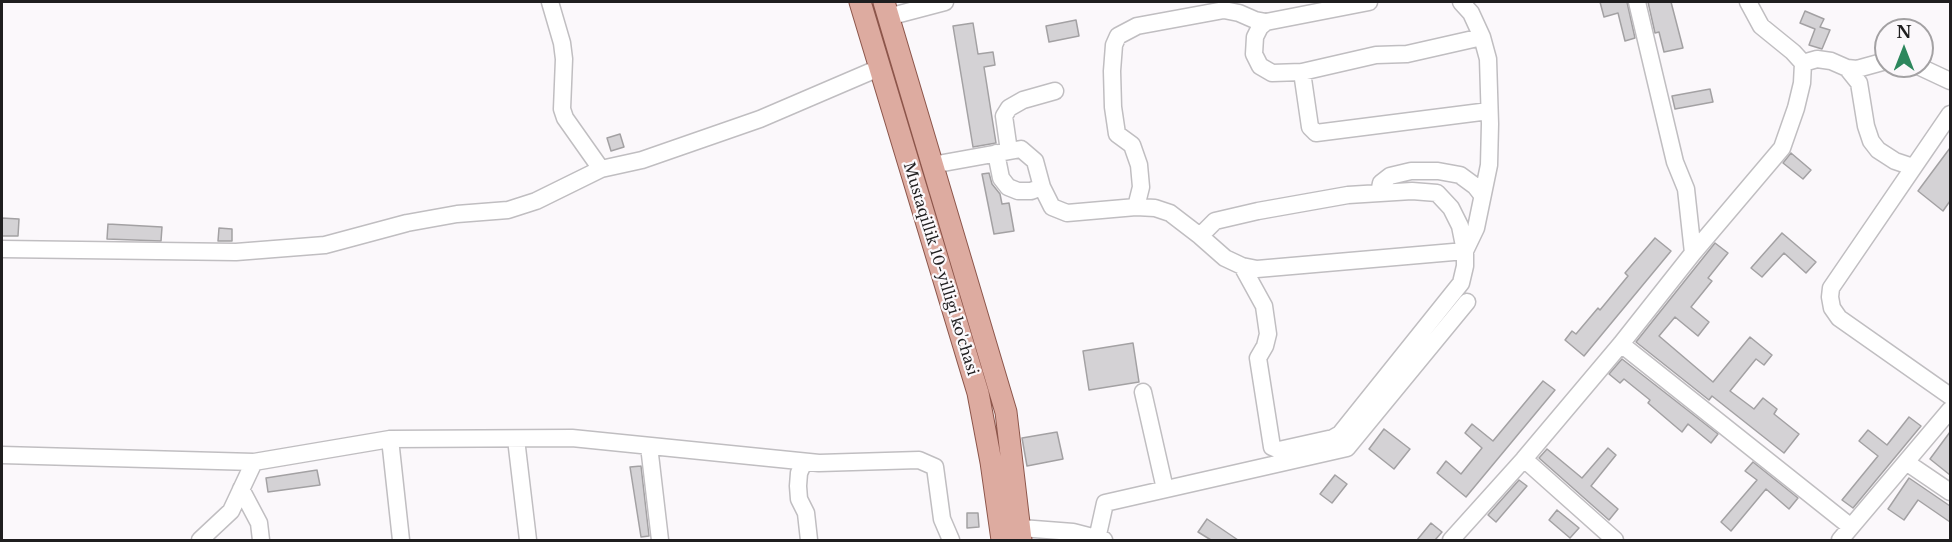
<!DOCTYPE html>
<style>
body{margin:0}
#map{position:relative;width:1952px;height:542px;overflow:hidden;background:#fbf8fb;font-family:"Libre Baskerville",serif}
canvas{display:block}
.frame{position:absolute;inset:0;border:3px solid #1f1e1f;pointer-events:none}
.north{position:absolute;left:1874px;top:18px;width:60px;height:60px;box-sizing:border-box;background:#fbf8fb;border:2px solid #a3a1a3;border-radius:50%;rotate:0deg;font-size:16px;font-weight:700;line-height:24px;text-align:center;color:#1f1e1f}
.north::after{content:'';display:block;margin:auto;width:21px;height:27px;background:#2d875d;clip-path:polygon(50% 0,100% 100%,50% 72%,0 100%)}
</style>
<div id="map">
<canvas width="1952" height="542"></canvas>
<div class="frame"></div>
<div class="north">N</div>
</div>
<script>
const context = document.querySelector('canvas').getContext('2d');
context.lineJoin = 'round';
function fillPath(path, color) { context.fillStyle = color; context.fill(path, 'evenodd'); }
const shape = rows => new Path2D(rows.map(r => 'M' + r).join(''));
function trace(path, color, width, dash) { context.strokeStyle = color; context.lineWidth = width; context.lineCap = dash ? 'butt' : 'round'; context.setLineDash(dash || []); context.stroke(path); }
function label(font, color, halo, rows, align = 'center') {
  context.font = font + ' "Libre Baskerville",serif'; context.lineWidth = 4.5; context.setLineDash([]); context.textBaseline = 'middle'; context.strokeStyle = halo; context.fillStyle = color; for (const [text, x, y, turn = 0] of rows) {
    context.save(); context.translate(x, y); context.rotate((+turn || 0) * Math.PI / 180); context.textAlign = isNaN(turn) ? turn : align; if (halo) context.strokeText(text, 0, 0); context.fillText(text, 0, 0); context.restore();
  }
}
const building = shape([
 [1600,2,1627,2,1635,38,1625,41,1618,13,1604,17,1600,2],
 [1648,2,1671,2,1683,48,1664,52,1659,32,1655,33,1648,2],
 [1805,11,1824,19,1820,27,1830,30,1822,49,1809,45,1815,29,1800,23,1805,11],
 [1076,20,1079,36,1049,42,1046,26,1076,20],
 [973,23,978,54,993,52,995,65,984,67,996,143,973,147,953,26,973,23],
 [1710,89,1713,102,1675,109,1672,96,1710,89],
 [620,134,624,147,611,151,607,138,620,134],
 [1950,148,1950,201,1943,211,1918,191,1950,148],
 [1791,153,1811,170,1803,179,1783,163,1791,153],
 [989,173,992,184,1000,194,1002,204,1009,203,1014,231,994,234,982,174,989,173],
 [2,218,19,219,18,236,2,236,2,218],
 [108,224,162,227,161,241,107,239,108,224],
 [219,228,232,229,232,241,218,241,219,228],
 [1782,233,1816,262,1806,273,1784,253,1762,277,1751,268,1782,233],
 [1655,238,1671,251,1584,356,1565,340,1572,331,1576,334,1598,308,1600,310,1628,276,1625,273,1655,238],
 [1715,243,1728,253,1708,278,1712,281,1691,307,1709,322,1698,336,1675,317,1659,336,1713,382,1750,337,1772,355,1764,365,1756,359,1730,391,1754,409,1763,398,1777,409,1774,414,1799,434,1784,453,1712,396,1709,400,1636,342,1715,243],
 [1133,343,1139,382,1089,390,1083,351,1133,343],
 [1622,359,1718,434,1711,443,1688,424,1682,432,1648,403,1650,400,1624,379,1620,383,1609,374,1622,359],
 [1543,381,1555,390,1466,497,1437,473,1446,461,1461,474,1482,448,1465,433,1472,424,1493,441,1543,381],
 [1909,417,1921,426,1853,508,1842,500,1878,456,1859,441,1868,430,1887,445,1909,417],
 [1384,429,1410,449,1394,469,1369,449,1384,429],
 [1057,432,1063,459,1027,466,1022,438,1057,432],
 [1950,432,1950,475,1930,459,1950,432],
 [1608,448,1616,455,1591,486,1618,509,1609,520,1539,458,1547,449,1582,478,1608,448],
 [1753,462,1798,498,1789,509,1766,489,1731,531,1721,522,1757,480,1745,471,1753,462],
 [641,466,649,536,641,537,630,467,641,466],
 [317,470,320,485,268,492,266,478,317,470],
 [1335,475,1347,484,1332,503,1320,494,1335,475],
 [1909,478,1950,506,1950,522,1918,500,1904,520,1888,509,1909,478],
 [1519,480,1527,486,1496,522,1488,515,1519,480],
 [1557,510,1579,528,1570,538,1549,520,1557,510],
 [967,513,978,513,979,527,967,528,967,513],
 [1207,519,1238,540,1211,540,1198,532,1207,519],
 [1431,523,1442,532,1435,540,1417,540,1431,523]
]);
fillPath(building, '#d4d2d5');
trace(building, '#a3a1a3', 1.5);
const minor = shape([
 [550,2,562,43,564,59,562,109,565,118,601,169],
 [1369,2,1266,22,1260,27,1255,37,1254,54,1260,66,1272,73,1302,72,1376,55,1407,54,1482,37],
 [1637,2,1675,162,1686,189,1693,253],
 [888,17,945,2],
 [1803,63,1817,59,1831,61,1847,68,1859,83,1866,126,1871,141,1878,150,1895,161,1913,167],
 [1918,66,1950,81],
 [1847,68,1857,69,1886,61],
 [1302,72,1310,127,1316,133,1489,111],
 [1950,114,1831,288,1830,297,1832,308,1839,318,1950,396],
 [1009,151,1004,116,1009,108,1023,100,1055,91],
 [996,153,1001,178,1008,187,1018,191,1031,191,1042,187],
 [932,165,1021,149,1035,161,1042,187,1052,207,1067,213,1136,207,1155,208,1170,213,1200,236,1225,258,1242,266,1257,269,1465,251,1476,228,1489,165,1490,124,1488,59,1482,37,1471,13,1461,2],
 [1379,193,1381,183,1390,176,1411,171,1438,171,1460,175,1475,186,1482,195],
 [1136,207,1141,187,1139,165,1132,145,1117,134,1113,107,1112,71,1114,45,1118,36,1137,26,1224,10,1239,13,1255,20,1266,22],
 [1200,236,1215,221,1258,211,1348,195,1412,191,1437,193,1451,208,1460,226,1465,251,1465,266,1461,283,1340,434,1333,438,1279,450,1272,447,1258,358,1265,346,1268,334,1264,306,1242,266],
 [2,249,236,252,325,245,407,223,457,214,508,210,536,201,601,169,642,160,760,119,879,68],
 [1621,344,1851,527],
 [1143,392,1165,489],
 [390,439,401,540],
 [516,439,528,540],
 [649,446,660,540],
 [2,455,254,462],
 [804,462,799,473,798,486,799,499,806,513,809,540],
 [1906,462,1950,492],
 [241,489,259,523,261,540],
 [1008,527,1073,532,1104,540],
 [1097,539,1105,503,1347,448,1467,302],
 [200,540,231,511,254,462,390,439,572,438,819,463,919,460,935,467,942,519,951,540],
 [1451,540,1524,459],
 [1615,540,1524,459,1621,344,1693,253,1782,148,1796,108,1802,83,1803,63,1793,52,1761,26,1748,2],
 [1840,540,1950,410]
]);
const major = shape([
 [860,2,978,393,991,462,1002,540],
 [884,2,1006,412,1021,540]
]);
trace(minor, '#c0bec1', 19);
trace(major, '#8c554a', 23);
trace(minor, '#fff', 16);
trace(major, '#ddaba0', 21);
label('15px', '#1f1e1f', '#fbf8fb', [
 ["Mustaqillik 10-yilligi ko'chasi",940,269,73]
]);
</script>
